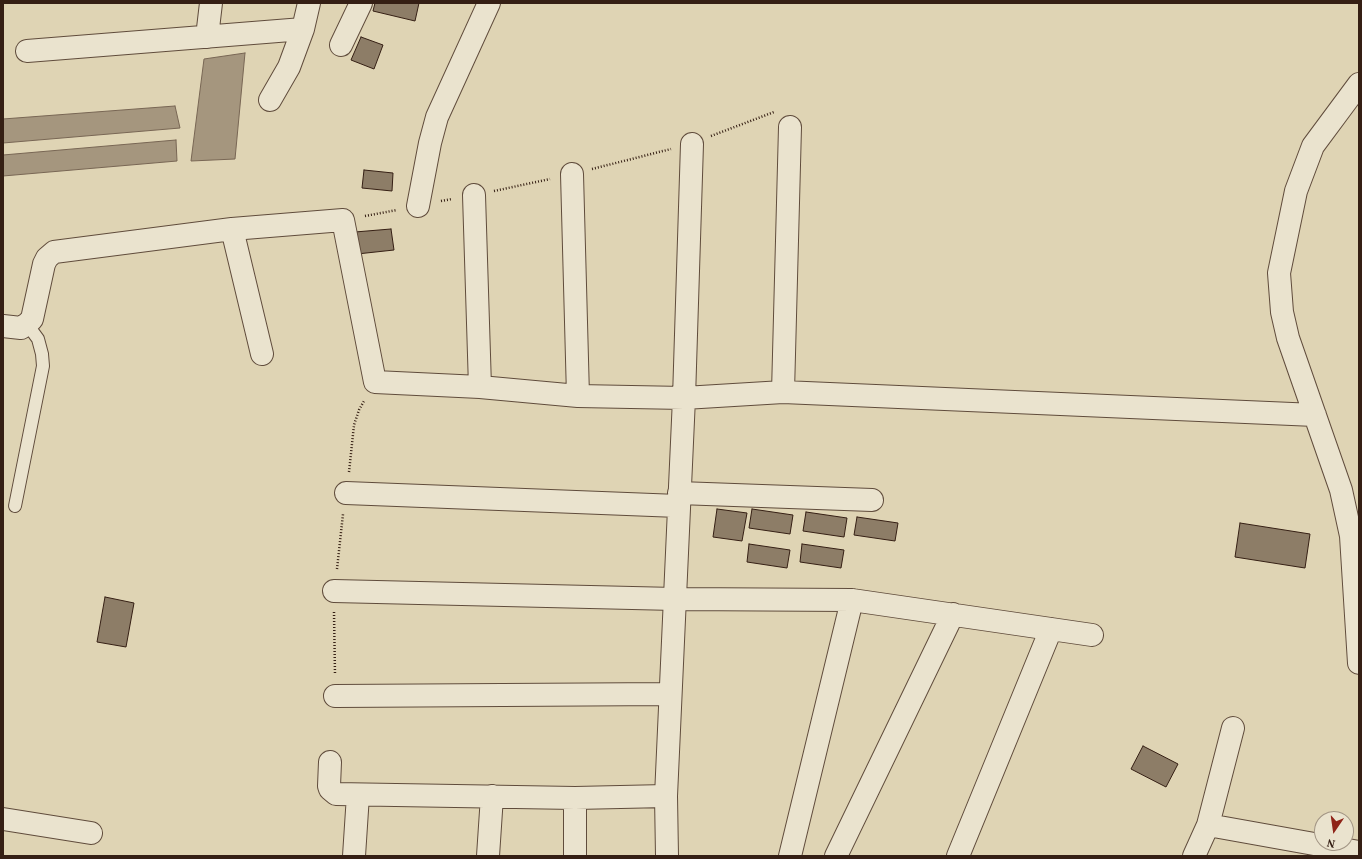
<!DOCTYPE html>
<style>
body{margin:0}
#map{position:relative;width:1362px;height:859px;overflow:hidden;background:#dfd4b4;font-family:Vollkorn,serif}
canvas{display:block}
.frame{position:absolute;inset:0;border:4px solid #351f14;pointer-events:none}
.north{position:absolute;left:1314px;top:811px;width:40px;height:40px;box-sizing:border-box;background:#eae3ce;border:1px solid #a29584;border-radius:50%;rotate:193deg;font-size:11px;font-weight:700;line-height:16px;text-align:center;color:#351f14}
.north::after{content:'';display:block;margin:auto;width:14px;height:18px;background:#8f2418;clip-path:polygon(50% 0,100% 100%,50% 72%,0 100%)}
</style>
<div id="map">
<canvas width="1362" height="859"></canvas>
<div class="frame"></div>
<div class="north">N</div>
</div>
<script>
const context = document.querySelector('canvas').getContext('2d');
context.lineJoin = 'round';
function fillPath(path, color) { context.fillStyle = color; context.fill(path, 'evenodd'); }
const shape = rows => new Path2D(rows.map(r => 'M' + r).join(''));
function trace(path, color, width, dash) { context.strokeStyle = color; context.lineWidth = width; context.lineCap = dash ? 'butt' : 'round'; context.setLineDash(dash || []); context.stroke(path); }
const water = shape([
 [245,53,235,159,191,161,204,59,245,53],
 [175,106,180,128,3,143,3,119,175,106],
 [176,140,177,161,3,176,3,155,176,140]
]);
fillPath(water, '#a5967e');
trace(water, '#786654', 1);
const building = shape([
 [375,3,419,3,415,21,373,11,375,3],
 [361,37,383,45,374,69,351,60,361,37],
 [364,170,393,173,392,191,362,188,364,170],
 [391,229,394,250,357,254,355,232,391,229],
 [717,509,747,513,742,541,713,537,717,509],
 [752,509,793,515,790,534,749,528,752,509],
 [806,512,847,518,844,537,803,531,806,512],
 [857,517,898,523,895,541,854,535,857,517],
 [1240,523,1310,534,1305,568,1235,557,1240,523],
 [749,544,790,550,787,568,747,562,749,544],
 [802,544,844,550,841,568,800,562,802,544],
 [105,597,134,603,126,647,97,642,105,597],
 [1143,746,1178,764,1166,787,1131,769,1143,746]
]);
fillPath(building, '#8d7d67');
trace(building, '#351f14', 1);
const service = shape([
 [15,506,43,366,42,354,38,339,27,324]
]);
const minor = shape([
 [207,37,211,3],
 [341,45,361,3],
 [27,51,303,29],
 [1359,84,1313,146,1296,191,1279,273,1282,312,1288,338,1341,490,1351,536,1359,663],
 [270,100,289,67,303,29,309,3],
 [572,174,578,396],
 [474,195,480,387],
 [418,206,430,143,437,117,489,3],
 [232,229,262,354],
 [3,326,21,328,27,324,32,319,44,264,47,258,54,252,232,229,343,220,375,382,480,387,578,396,684,398,692,144],
 [783,392,790,127],
 [346,493,678,506],
 [679,493,872,500],
 [334,591,675,599,852,600,1092,635],
 [335,696,670,694],
 [330,762,329,786,330,789,336,794,575,798,666,796],
 [3,819,91,833],
 [1208,825,1233,728],
 [354,856,358,795],
 [488,856,492,796],
 [575,856,575,798],
 [667,856,666,796,684,398,783,392,1315,415],
 [790,856,852,600],
 [836,856,953,614],
 [958,856,1051,629],
 [1194,856,1208,825,1359,852]
]);
trace(service, '#604c3c', 14);
trace(minor, '#604c3c', 24);
trace(shape([
 [711,136,774,112],
 [592,169,671,149],
 [494,191,550,179],
 [441,201,452,199],
 [365,216,397,210],
 [349,472,354,425,359,410,364,401],
 [337,569,343,514],
 [334,612,335,675]
]), '#351f14', 2.5, [1, 2]);
trace(service, '#eae3ce', 12);
trace(minor, '#eae3ce', 22);
</script>
